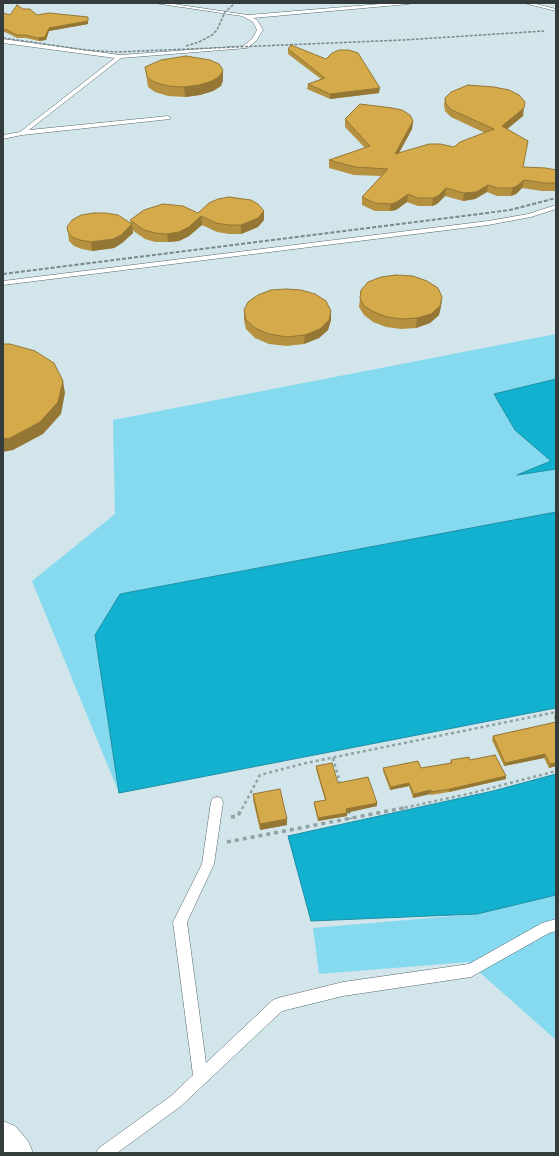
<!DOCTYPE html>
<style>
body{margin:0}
#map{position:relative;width:559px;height:1156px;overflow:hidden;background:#d1e5ea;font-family:"PT Sans Narrow",sans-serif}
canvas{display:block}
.frame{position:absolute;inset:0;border:4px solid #343c3e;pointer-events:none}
</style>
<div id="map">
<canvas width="559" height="1156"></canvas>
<div class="frame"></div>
</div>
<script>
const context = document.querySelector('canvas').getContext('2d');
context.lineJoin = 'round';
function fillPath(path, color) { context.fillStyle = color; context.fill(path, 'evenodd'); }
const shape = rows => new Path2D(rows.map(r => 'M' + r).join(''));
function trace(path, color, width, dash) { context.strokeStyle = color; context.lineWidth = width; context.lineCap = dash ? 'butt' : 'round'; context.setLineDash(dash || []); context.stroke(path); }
fillPath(shape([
 [556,334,556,379,495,394,515,430,552,461,520,474,556,469,556,512,120,594,95,635,119,793,32,581,115,514,113,420],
 [556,895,556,1040,468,962,319,974,313,928,477,914]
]), '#86daef');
const water = shape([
 [556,379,556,469,517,475,551,461,515,430,494,394,556,379],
 [556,512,556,708,119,793,95,635,120,594,556,512],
 [556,774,556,895,477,914,311,921,288,836,493,791,556,774]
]);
fillPath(water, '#12b1cf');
trace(water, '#1c8ea4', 1);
const service = shape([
 [154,3,167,3,248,15,392,3,411,3,409,4,253,18,257,20,263,30,256,41,247,48,121,58,29,130,168,116,171,118,170,119,22,135,3,139,3,135,20,132,115,58,3,43,3,39,120,55,243,46,252,39,257,30,253,22,242,16,154,3],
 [524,3,532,3,556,9,556,11,524,3],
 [556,205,556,209,531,217,488,225,3,285,3,281,488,221,528,214,556,205],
 [217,797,221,798,223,802,214,864,187,922,206,1063,273,1000,278,998,343,982,469,964,542,923,556,919,556,931,549,933,471,977,343,996,282,1011,181,1106,117,1153,96,1153,99,1148,171,1096,193,1075,173,922,202,864,211,802,213,798,217,797]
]);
const tertiary = shape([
 [3,1121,15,1126,28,1141,33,1153,3,1153,3,1121]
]);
trace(service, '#56686d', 1);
trace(tertiary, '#56686d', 1);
trace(shape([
 [333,758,341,786],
 [242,809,260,775,306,763,556,712],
 [399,809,472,793,556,771]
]), '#91a1a4', 2.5, [3, 3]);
trace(shape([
 [348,810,351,819],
 [231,817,238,816,242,808],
 [227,842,404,808]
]), '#91a1a4', 3.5, [4, 4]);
fillPath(service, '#fff');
fillPath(tertiary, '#fff');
trace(shape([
 [3,38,86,50,117,52,403,40,544,31],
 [186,46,199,42,212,35,217,30,225,12,235,3]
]), '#7a878b', 1.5, [3, 1.5]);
trace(shape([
 [3,274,510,210,556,198]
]), '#7a878b', 2, [4, 2]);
fillPath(shape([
 [23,9,37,15,88,24,49,31,46,40,39,41,26,38,17,38,5,32,3,32,10,15],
 [288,49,379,93,330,99,307,89,308,84,321,79,288,54],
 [145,67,223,70,223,80,221,86,213,91,200,95,185,97,168,96,155,92,148,87],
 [445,98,523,116,507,129,523,167,556,170,556,191,542,191,522,188,516,194,511,196,497,196,487,192,475,199,463,201,445,196,437,204,432,206,418,206,407,202,396,210,390,211,375,211,362,205,362,197,381,176,354,175,329,168,329,160,365,148,345,127,345,119,413,121,412,129,399,153,454,147,485,133,451,117,445,111,444,105],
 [198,213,264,220,258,227,241,234,229,234,217,232,202,225,189,236,179,241,168,242,155,242,145,239,132,230,133,233,122,243,114,248,92,251,82,249,74,246,69,241,68,232,131,223,130,220],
 [442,297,441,306,439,315,430,323,416,328,401,329,386,327,373,322,364,315,359,307,360,298],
 [244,310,331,320,328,330,319,338,304,344,287,346,269,344,255,338,246,329,244,320],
 [555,714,556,714,556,721,554,718],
 [556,722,556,766,549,768,544,758,504,766,492,740,493,736],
 [451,760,470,760,506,779,449,792,431,795,430,794,413,798,409,786,390,790,383,771,383,768,421,768,450,763],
 [316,766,338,783,377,803,377,806,347,812,347,816,318,821,314,805,314,802,325,800,316,769],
 [253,794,287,825,260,830,253,800]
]), '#b69240');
fillPath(shape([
 [88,17,88,24,49,31,46,40,39,41,38,38,49,28],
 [223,70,223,80,221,86,213,91,200,95,185,97,184,87],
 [380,88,379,93,330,99,330,94],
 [524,108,523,116,501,134,502,126],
 [413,121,412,129,394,162,395,154],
 [524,180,522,188,516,194,511,196,512,188],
 [488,185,487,192,475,199,463,201,464,193],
 [446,188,445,196,437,204,432,206,433,198],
 [408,194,407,202,396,210,390,211,391,204],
 [264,211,264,220,258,227,241,234,241,225],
 [201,216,202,225,189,236,179,241,168,242,167,234],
 [132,224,133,233,122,243,114,248,92,251,91,242],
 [442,297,441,306,439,315,430,323,416,328,417,318],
 [331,311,331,320,328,330,319,338,304,344,305,335],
 [63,381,65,393,61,414,43,434,13,450,3,452,3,439],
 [545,754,544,758,504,766,505,763],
 [556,763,556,766,549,768,550,764],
 [506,776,506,779,449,792,450,789],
 [409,783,409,786,390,790,391,787],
 [431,790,430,794,413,798,414,794],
 [377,803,377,806,346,813,346,809],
 [347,813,347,816,318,821,318,818],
 [287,819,287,825,260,830,260,824]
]), '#947734');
const building = shape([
 [17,5,23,9,30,9,37,15,49,13,88,17,88,21,49,28,45,37,38,38,26,35,17,35,5,29,3,30,3,13,10,15,17,5],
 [291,45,326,59,332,53,339,50,349,50,358,53,380,88,330,94,308,84,325,78,288,49,291,45],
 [186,56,210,60,219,64,223,70,220,76,212,81,199,85,184,87,168,86,154,82,147,77,145,67,161,60,186,56],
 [468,85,494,87,509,90,519,95,525,102,524,108,502,126,528,141,523,167,546,168,556,170,556,183,544,183,524,180,517,186,512,188,498,188,488,185,476,192,464,193,446,188,438,196,433,198,418,198,408,194,397,202,391,204,375,203,362,197,388,169,355,167,329,160,370,146,345,119,360,104,392,108,402,110,410,115,413,121,395,154,429,144,440,144,454,147,460,142,494,129,452,110,446,104,445,98,451,92,468,85],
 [229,197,251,200,258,204,264,211,258,218,241,225,228,225,216,223,201,216,189,227,179,232,167,234,155,233,144,230,130,220,144,210,163,204,183,206,198,213,209,203,218,199,229,197],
 [94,213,106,213,118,215,132,224,121,235,113,239,91,242,80,240,72,237,68,232,67,227,72,220,81,215,94,213],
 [396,275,413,276,427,281,438,288,442,297,440,306,431,314,417,318,402,319,387,317,374,312,364,306,360,298,361,290,368,282,381,277,396,275],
 [286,289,301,290,315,294,326,301,331,311,329,320,320,329,305,335,287,337,269,334,255,328,246,320,244,310,248,302,258,295,271,290,286,289],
 [3,344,10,344,35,351,54,363,63,381,58,402,40,422,10,438,3,439,3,344],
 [556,722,556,763,550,764,545,754,505,763,493,736,556,722],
 [495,755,506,776,450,789,431,792,431,790,414,794,409,783,391,787,383,768,418,761,421,768,452,763,451,760,469,757,470,760,495,755],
 [332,763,338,783,368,777,377,803,346,809,347,813,318,818,314,802,326,800,316,766,332,763],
 [280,789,287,819,260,824,253,794,280,789]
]);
fillPath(building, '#d4aa4b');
trace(building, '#947734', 1);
</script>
